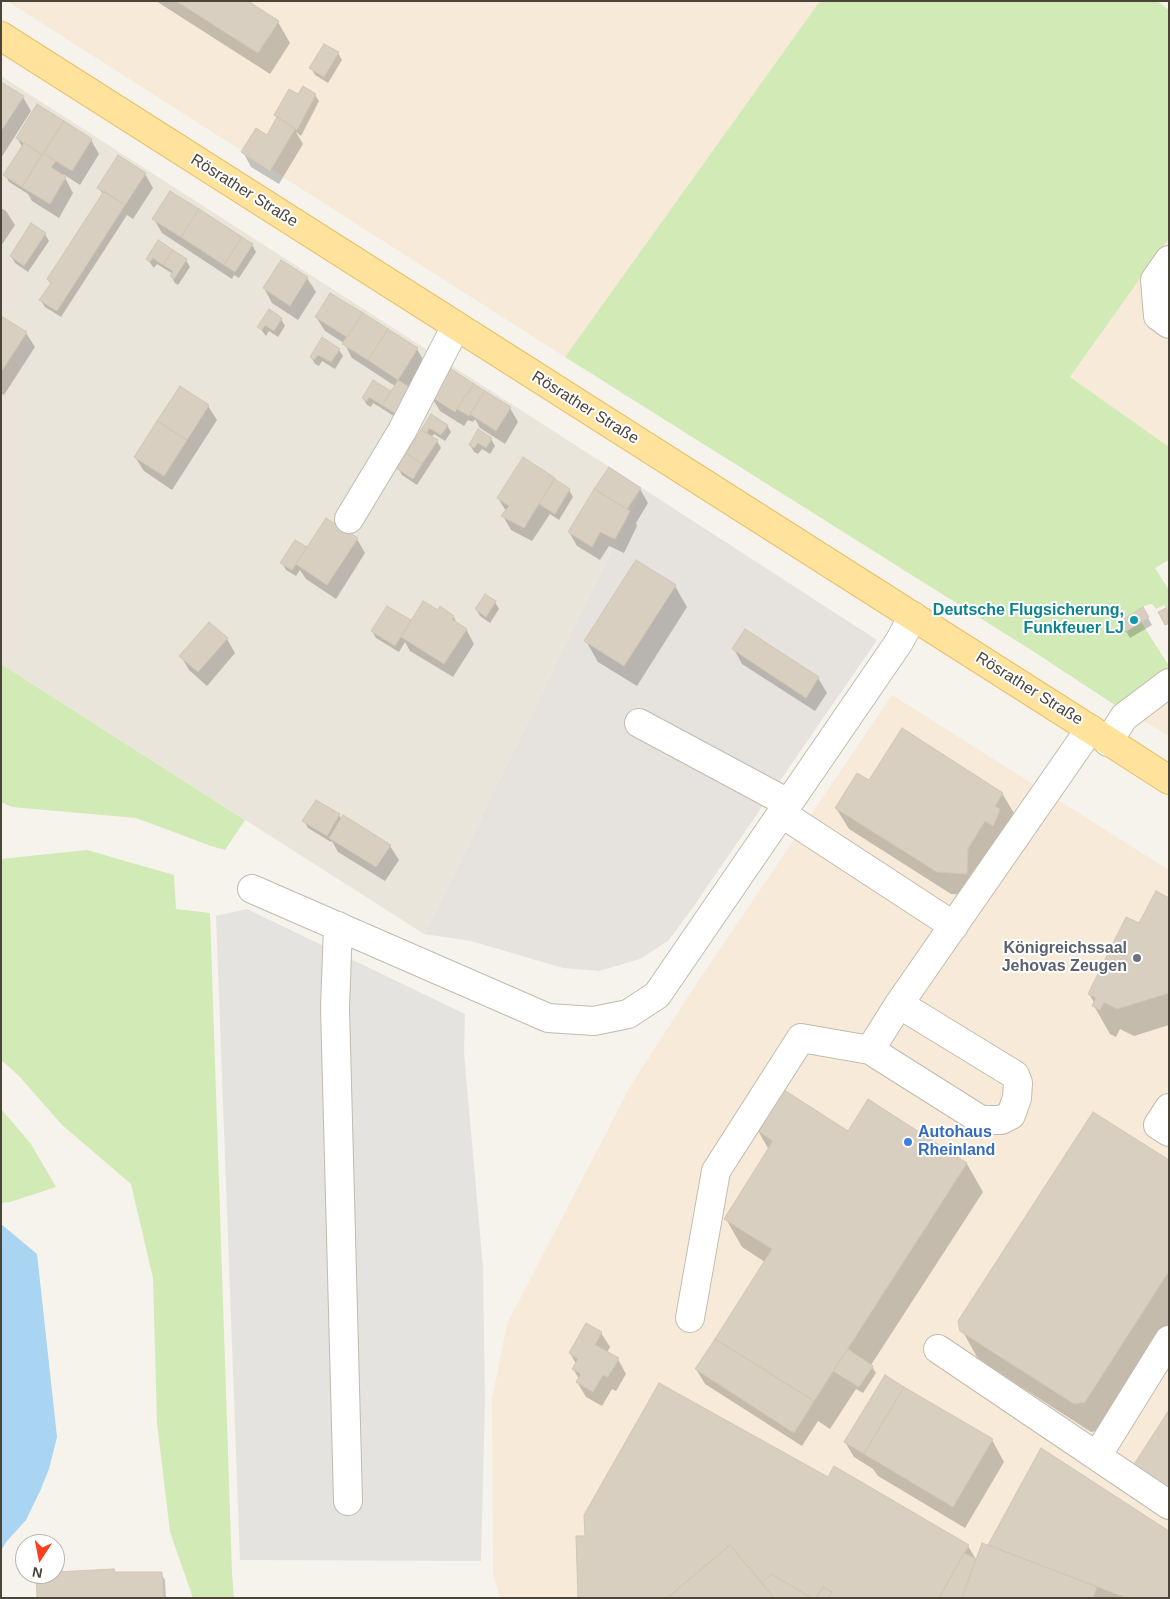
<!DOCTYPE html>
<meta charset="utf-8">
<style>
body{margin:0}
#map{position:relative;width:1170px;height:1599px;overflow:hidden;background:#f6f3ec;font-family:Arial,sans-serif}
canvas{display:block}
.frame{position:absolute;inset:0;border:2px solid #4b4439;pointer-events:none}
.north{position:absolute;left:15px;top:1534px;width:50px;height:50px;box-sizing:border-box;background:#fff;border:1px solid #b7b4b0;border-radius:50%;rotate:191deg;font-size:14px;font-weight:700;line-height:20px;text-align:center;color:#4b4439}
.north::after{content:'';display:block;margin:auto;width:18px;height:22px;background:#fc3f1d;clip-path:polygon(50% 0,100% 100%,50% 72%,0 100%)}
</style>
<div id="map">
<canvas width="1170" height="1599"></canvas>
<div class="frame"></div>
<div class="north">N</div>
</div>
<script>
const context = document.querySelector('canvas').getContext('2d');
context.lineJoin = 'round';
function fillPath(path, color) { context.fillStyle = color; context.fill(path, 'evenodd'); }
const shape = rows => new Path2D(rows.map(r => 'M' + r).join(''));
function trace(path, color, width, dash) { context.strokeStyle = color; context.lineWidth = width; context.lineCap = dash ? 'butt' : 'round'; context.setLineDash(dash || []); context.stroke(path); }
function label(font, color, halo, rows, align = 'center') {
  context.font = font + ' Arial,sans-serif'; context.lineWidth = 4; context.setLineDash([]); context.textBaseline = 'middle'; context.strokeStyle = halo; context.fillStyle = color; for (const [text, x, y, turn = 0] of rows) {
    context.save(); context.translate(x, y); context.rotate((+turn || 0) * Math.PI / 180); context.textAlign = isNaN(turn) ? turn : align; if (halo) context.strokeText(text, 0, 0); context.fillText(text, 0, 0); context.restore();
  }
}
fillPath(shape([
 [1,76,642,488,424,934,1,664]
]), '#eae5da');
fillPath(shape([
 [7,1,820,1,565,357],
 [1169,238,1169,447,1070,377],
 [1169,690,1169,736,1135,716],
 [892,695,1169,870,1169,1598,500,1598,493,1575,492,1399,507,1324,631,1085,695,986]
]), '#f7ead8');
fillPath(shape([
 [642,488,877,640,691,910,668,941,640,959,599,971,563,968,471,941,424,934]
]), '#e6e2dd');
fillPath(shape([
 [820,1,1157,1,1169,10,1169,238,1070,377,1169,447,1169,560,1155,568,1169,590,1169,612,1164,605,1156,609,1152,604,1146,605,1119,622,1125,632,1141,622,1169,666,1169,671,1121,709,1039,655,565,357],
 [1,664,245,820,225,850,211,846,136,818,12,807,1,802],
 [87,850,174,875,176,909,210,913,232,1573,234,1598,193,1598,170,1532,157,1423,153,1278,131,1184,62,1125,19,1076,1,1060,1,859],
 [1,1109,31,1144,56,1187,10,1202,1,1203]
]), '#d2eab5');
fillPath(shape([
 [247,909,465,1014,464,1052,483,1268,485,1399,481,1561,240,1560,216,916]
]), '#e5e3e0');
fillPath(shape([
 [1,1224,37,1254,57,1437,49,1469,40,1491,26,1520,6,1542,1,1551]
]), '#a9d4f2');
fillPath(shape([
 [156,1,245,1,278,22,290,43,270,74],
 [338,53,342,60,328,83,315,75,311,68],
 [1,83,23,97,31,111,1,158],
 [315,95,319,101,301,136,296,132,303,144,279,184,251,167,243,152,267,137,278,118,276,115,299,96],
 [17,138,91,140,99,154,80,185,63,174,73,193,59,218,32,201,28,194,9,182,5,175,23,148],
 [145,174,153,188,133,219,127,215,61,317,45,307,41,301,51,285,48,280,103,195,99,188],
 [1,208,6,211,15,225,1,246],
 [154,219,252,245,256,252,239,278,234,275,232,279,162,233],
 [45,234,49,241,28,272,15,263,11,256],
 [158,242,186,260,190,267,178,285,175,283,171,276,173,274,157,264,154,268,147,259],
 [307,278,316,292,298,320,272,303,264,288],
 [269,311,281,319,285,326,278,337,269,331,266,336,259,327],
 [316,317,417,349,425,363,402,421,373,403,371,407,367,405,363,398,391,393,395,386,352,358,344,343,325,331],
 [1,318,26,333,35,347,4,395,1,393],
 [323,339,339,350,343,356,335,369,322,361,319,366,315,364,311,357],
 [431,396,510,408,518,422,505,444,480,428,475,419,473,422,468,420,464,426,440,411],
 [208,406,217,420,172,490,144,471,135,457],
 [432,416,447,425,451,432,445,441,434,434,431,438,437,441,441,448,417,485,402,475,398,468],
 [491,439,495,446,490,454,482,449,478,454,474,452,470,445],
 [523,459,555,479,556,482,569,490,573,497,559,520,550,514,532,541,511,530,503,516,506,511,498,498],
 [609,468,640,489,648,503,636,523,637,526,624,553,609,546,600,560,577,546,569,532],
 [357,539,365,553,336,599,306,579,300,570,296,576,286,570,282,563,296,542,307,549],
 [675,586,687,607,637,686,598,662,586,641],
 [495,602,499,609,490,623,480,616,476,609],
 [388,607,411,622,453,616,458,625,466,629,474,644,453,677,410,651,405,642,399,652,376,638,372,631],
 [1143,609,1152,625,1130,638,1121,623],
 [746,631,818,678,827,693,815,711,742,664,734,649],
 [227,639,235,653,207,686,189,670,181,656],
 [1002,793,1015,815,979,895,951,894,849,829,836,808],
 [339,815,342,820,390,846,399,860,385,881,338,852,332,841,331,842,308,828,304,821],
 [1169,899,1169,1025,1134,1036,1120,1029,1116,1037,1110,1034,1094,1006,1095,1004,1089,994,1140,925],
 [869,1101,967,1164,983,1192,871,1365,876,1373,863,1393,856,1389,830,1429,818,1421,802,1446,705,1384,696,1369,765,1262,742,1247,726,1219,769,1150,757,1129,849,1132],
 [1169,1162,1169,1324,1101,1430,1091,1432,978,1359,962,1330],
 [601,1333,610,1347,607,1353,618,1359,626,1374,616,1391,612,1389,602,1406,586,1397,577,1382,579,1379,573,1369,576,1364,570,1353],
 [992,1440,1004,1462,965,1528,878,1476,873,1469,854,1457,845,1442],
 [828,1479,968,1546,977,1561,992,1548,990,1545,1169,1598,579,1598,586,1537],
 [55,1573,161,1573,165,1580,166,1598,39,1598,38,1574]
]), '#0003');
const building = shape([
 [176,1,248,1,279,21,258,53,176,1],
 [324,44,339,52,324,77,309,68,324,44],
 [1,82,24,96,1,131,1,82],
 [303,86,316,94,297,130,274,115,289,89,298,94,303,86],
 [37,104,64,121,42,155,16,138,37,104],
 [277,117,295,129,270,171,241,152,256,128,267,135,277,117],
 [64,121,92,139,72,171,43,153,64,121],
 [24,143,42,155,22,187,3,175,24,143],
 [43,153,56,161,51,167,66,177,50,204,22,187,43,153],
 [118,155,146,173,125,205,97,188,118,155],
 [104,191,125,205,57,311,39,300,51,283,47,279,104,191],
 [170,191,199,209,181,237,152,219,170,191],
 [199,209,242,237,224,265,181,237,199,209],
 [31,223,46,233,24,266,10,256,31,223],
 [242,237,253,244,235,272,224,265,242,237],
 [158,240,173,250,163,265,153,258,150,262,146,259,158,240],
 [173,250,187,259,174,279,170,276,173,271,163,265,173,250],
 [281,260,308,277,290,306,263,288,281,260],
 [330,293,363,313,347,337,315,317,330,293],
 [269,309,282,318,274,331,265,325,262,330,257,327,269,309],
 [363,313,388,329,368,360,342,344,363,313],
 [1,316,27,332,1,372,1,316],
 [388,329,418,348,398,380,368,360,388,329],
 [322,337,340,349,331,362,318,355,314,360,310,357,322,337],
 [448,367,474,384,455,412,430,396,448,367],
 [373,380,391,391,382,405,369,397,367,401,362,398,373,380],
 [398,380,414,390,398,415,382,405,398,380],
 [474,384,485,391,469,416,457,409,474,384],
 [180,386,209,405,187,440,157,421,180,386],
 [485,391,511,407,496,431,470,414,485,391],
 [431,414,448,425,441,435,429,428,427,433,421,430,431,414],
 [157,421,187,440,164,476,134,457,157,421],
 [478,429,492,438,486,448,478,443,474,448,469,445,478,429],
 [421,430,438,440,422,464,406,453,421,430],
 [406,453,422,464,413,479,396,468,406,453],
 [523,457,555,478,524,528,501,516,509,506,497,498,523,457],
 [609,467,641,488,627,509,594,489,609,467],
 [555,479,570,489,555,514,539,504,555,479],
 [594,489,630,511,615,539,600,532,592,547,568,532,594,489],
 [326,518,358,538,327,585,296,564,326,518],
 [295,540,307,547,292,570,280,563,295,540],
 [636,560,676,585,624,666,584,641,636,560],
 [485,594,496,601,486,617,475,609,485,594],
 [423,601,438,610,440,606,454,616,452,619,467,629,444,664,401,637,423,601],
 [387,606,411,620,395,646,371,631,387,606],
 [1143,607,1149,617,1125,632,1119,622,1143,607],
 [1166,608,1169,612,1169,623,1165,625,1158,612,1166,608],
 [209,622,228,638,198,672,179,656,209,622],
 [745,629,819,677,806,698,732,649,745,629],
 [902,728,1003,793,995,806,1000,809,995,822,993,826,985,821,968,849,967,874,937,872,835,808,857,773,869,780,902,728],
 [316,800,340,814,327,836,302,821,316,800],
 [343,815,391,845,376,867,329,838,343,815],
 [1156,891,1169,898,1169,993,1117,1009,1104,1002,1100,1010,1092,1006,1096,998,1088,994,1126,917,1139,923,1156,891],
 [781,1088,848,1131,868,1099,967,1163,814,1401,715,1339,772,1249,724,1219,773,1141,755,1129,781,1088],
 [1093,1112,1169,1160,1169,1271,1085,1402,1074,1404,960,1331,958,1321,1093,1112],
 [586,1323,602,1332,595,1345,619,1358,608,1377,603,1375,593,1392,576,1382,581,1374,572,1369,578,1359,569,1353,586,1323],
 [715,1339,814,1401,794,1433,695,1369,715,1339],
 [848,1349,873,1366,859,1387,833,1371,848,1349],
 [885,1375,904,1387,864,1454,844,1442,885,1375],
 [659,1383,828,1477,834,1466,969,1545,939,1598,831,1598,829,1597,832,1592,823,1587,816,1598,812,1598,771,1574,762,1583,730,1545,667,1598,578,1598,576,1536,585,1536,584,1515,659,1383],
 [904,1387,993,1439,953,1507,864,1454,904,1387],
 [1169,1410,1169,1492,1131,1469,1169,1410],
 [1041,1448,1169,1531,1169,1598,1127,1598,988,1545,1041,1448],
 [982,1543,1097,1587,1093,1598,962,1598,982,1543],
 [730,1545,774,1598,667,1598,730,1545],
 [964,1553,976,1559,962,1598,939,1598,964,1553],
 [114,1569,115,1572,162,1572,163,1598,37,1598,36,1574,55,1574,55,1572,114,1569],
 [771,1574,812,1598,774,1598,762,1583,771,1574],
 [823,1587,832,1592,829,1597,831,1598,816,1598,823,1587]
]);
fillPath(building, '#d8cfc1');
trace(building, '#d3c7b4', 1);
const minor = shape([
 [1169,260,1155,280,1158,316,1169,324],
 [349,519,402,431,456,326],
 [639,723,788,803],
 [1108,742,1124,717,1169,683],
 [781,813,954,926],
 [252,889,548,1018,594,1021,628,1014,657,995,899,642,913,616],
 [338,926,335,1008,348,1501],
 [870,1050,981,1120,1001,1120,1011,1115,1017,1098,1018,1083,1015,1075,899,1004],
 [1169,1108,1158,1125,1169,1132],
 [690,1318,716,1171,801,1038,870,1050,899,1004,1090,729],
 [938,1349,1169,1505],
 [1097,1456,1169,1340]
]);
const major = shape([
 [1,36,1090,729,1169,780]
]);
trace(minor, '#c2bbae', 30);
trace(major, '#e6c16a', 30);
trace(minor, '#fff', 28);
trace(major, '#ffe39c', 28);
for (const [x, y, r, color] of [
 [1134,620,5,"#0f9aa8"],
 [1137,958,5,"#6b7280"],
 [908,1142,5,"#3f7fe0"]
]) { const dot = new Path2D(); dot.arc(x, y, r, 0, 2 * Math.PI); context.fillStyle = color; context.fill(dot); trace(dot, '#fff', 2); }
label('16px', '#4b4439', '#fff', [
 ["Rösrather Straße",244,191,32],
 ["Rösrather Straße",585,408,32],
 ["Rösrather Straße",1029,689,32]
]);
label('bold 16px', '#0d838f', '#fff', [
 ["Deutsche Flugsicherung,",1124,611],
 ["Funkfeuer LJ",1124,629]
], 'right');
label('bold 16px', '#5b616d', '#fff', [
 ["Königreichssaal",1127,949],
 ["Jehovas Zeugen",1127,967]
], 'right');
label('bold 16px', '#366cbe', '#fff', [
 ["Autohaus",918,1133],
 ["Rheinland",918,1151]
], 'left');
</script>
